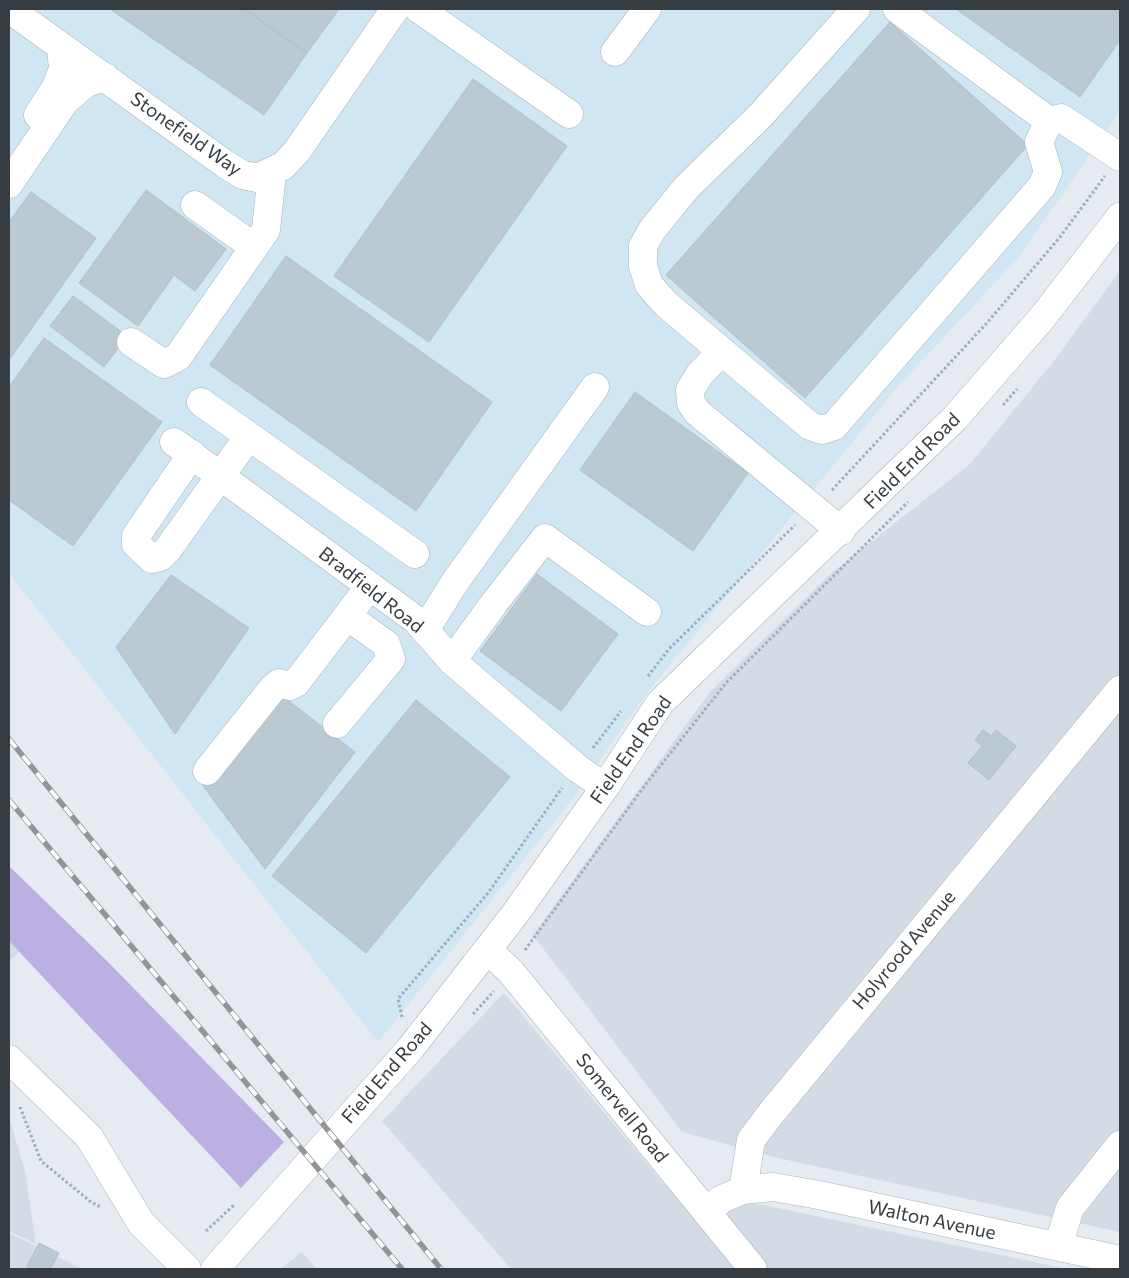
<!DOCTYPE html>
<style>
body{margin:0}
#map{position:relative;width:1129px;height:1278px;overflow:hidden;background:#e5ebf1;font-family:Commissioner,sans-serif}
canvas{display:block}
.frame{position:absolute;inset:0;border:10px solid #353d43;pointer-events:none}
</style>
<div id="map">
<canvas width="1129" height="1278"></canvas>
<div class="frame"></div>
</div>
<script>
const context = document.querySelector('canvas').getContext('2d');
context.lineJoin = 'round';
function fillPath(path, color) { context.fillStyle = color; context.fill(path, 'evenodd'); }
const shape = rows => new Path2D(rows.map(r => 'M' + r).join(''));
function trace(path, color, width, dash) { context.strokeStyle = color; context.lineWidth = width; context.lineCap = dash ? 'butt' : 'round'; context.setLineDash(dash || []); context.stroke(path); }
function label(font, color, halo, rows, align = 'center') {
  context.font = font + ' Commissioner,sans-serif'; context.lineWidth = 5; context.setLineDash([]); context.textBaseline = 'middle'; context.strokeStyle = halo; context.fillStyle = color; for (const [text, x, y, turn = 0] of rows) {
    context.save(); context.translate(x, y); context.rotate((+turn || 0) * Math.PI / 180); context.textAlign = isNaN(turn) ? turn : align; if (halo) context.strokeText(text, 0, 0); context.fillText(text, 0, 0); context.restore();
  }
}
fillPath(shape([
 [1120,271,1120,1232,773,1157,682,1132,533,935,709,693,829,575,970,464,1053,362],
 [9,941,19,952,9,962],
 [504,993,664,1184,1067,1269,511,1269,382,1121],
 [9,1117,25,1171,36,1244,9,1231],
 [9,1233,82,1269,9,1269],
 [302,1252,317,1269,280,1269]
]), '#d3dce5');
fillPath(shape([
 [9,9,1120,9,1120,111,1019,257,900,384,643,698,575,796,378,1042,9,573]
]), '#d0e6f2');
fillPath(shape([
 [9,866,108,962,284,1142,241,1188,9,941]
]), '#bcafe3');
const building = shape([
 [110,9,244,9,307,53,264,115,110,9],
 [244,9,339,9,307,53,244,9],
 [956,9,1120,9,1120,40,1080,97,956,9],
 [890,22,1028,145,805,398,666,275,890,22],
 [473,79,567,146,429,342,334,276,473,79],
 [146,190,226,249,195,291,174,275,138,326,79,283,146,190],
 [31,192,96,238,9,360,9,222,31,192],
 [286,256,492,402,416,511,210,365,286,256],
 [73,296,127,336,104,367,50,326,73,296],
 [44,338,162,422,73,546,9,500,9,387,44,338],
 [635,392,748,473,693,551,580,470,635,392],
 [537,574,618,634,561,711,480,651,537,574],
 [171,575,249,628,175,734,116,647,171,575],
 [281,695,355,752,265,869,203,786,281,695],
 [416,700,510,777,366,953,272,876,416,700],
 [983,730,991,736,996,730,1016,746,989,780,968,763,982,746,975,740,983,730],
 [39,1243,59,1253,50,1269,26,1269,39,1243]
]);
fillPath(building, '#bbc9d2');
trace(building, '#aec0cc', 1);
const minor = shape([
 [9,9,225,164,243,175,257,178,283,166,297,151,395,9],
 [419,9,569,114],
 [856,9,760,116,686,188,652,230,643,246,643,266,649,285,666,304,810,426,822,430,834,426,1042,186,1048,172,1039,142,1049,121],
 [897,9,1049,121,1061,118,1120,157],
 [615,52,647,9],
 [38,115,55,89,63,69,61,47],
 [9,184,65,101,86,83,105,77],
 [195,205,254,247],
 [131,342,164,364,178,357,266,230,272,172],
 [722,351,700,374,690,390,691,403,697,412,841,531],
 [201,402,415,554],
 [174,442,416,620,452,661,577,768,605,787],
 [192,454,136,536,136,544,152,559,160,557,168,549,249,436],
 [425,630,455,582,595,387],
 [452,661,495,602,545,538,647,612],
 [337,724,391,659,386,644,347,616],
 [207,771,273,688,279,683,290,686,296,683,370,586],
 [488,950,511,972,753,1269],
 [9,1059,89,1137,141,1223,187,1269],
 [743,1190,773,1187,819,1195,1120,1260],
 [706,1211,722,1199,743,1190,751,1140,773,1111,1120,690],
 [1058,1246,1070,1208,1120,1145],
 [215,1269,410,1049,515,914,605,787,660,703,955,418,1042,318,1120,217]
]);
trace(minor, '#a8b3bc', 29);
trace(shape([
 [1003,405,1017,389],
 [832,490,986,324,1060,237,1105,176],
 [648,676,669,649,795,525],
 [593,748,621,711],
 [525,950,646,784,726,683,908,502],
 [473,1014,494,991],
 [402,1017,398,999,488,893,562,788],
 [20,1107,41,1161,91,1202,101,1207],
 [206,1231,235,1204]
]), '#9aaebd', 3, [2.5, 2.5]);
trace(minor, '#fff', 28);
const rail = shape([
 [9,739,441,1269],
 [9,800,402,1269]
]);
trace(rail, '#949494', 5.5);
trace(rail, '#fff', 4, [11]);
label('19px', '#353d43', '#fff', [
 ["Stonefield Way",186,134,35],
 ["Field End Road",912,461,-45],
 ["Bradfield Road",371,590,38],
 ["Field End Road",631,750,-55],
 ["Holyrood Avenue",904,950,-50],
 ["Field End Road",387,1073,-49],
 ["Somervell Road",622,1108,51],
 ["Walton Avenue",932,1220,12]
]);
</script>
